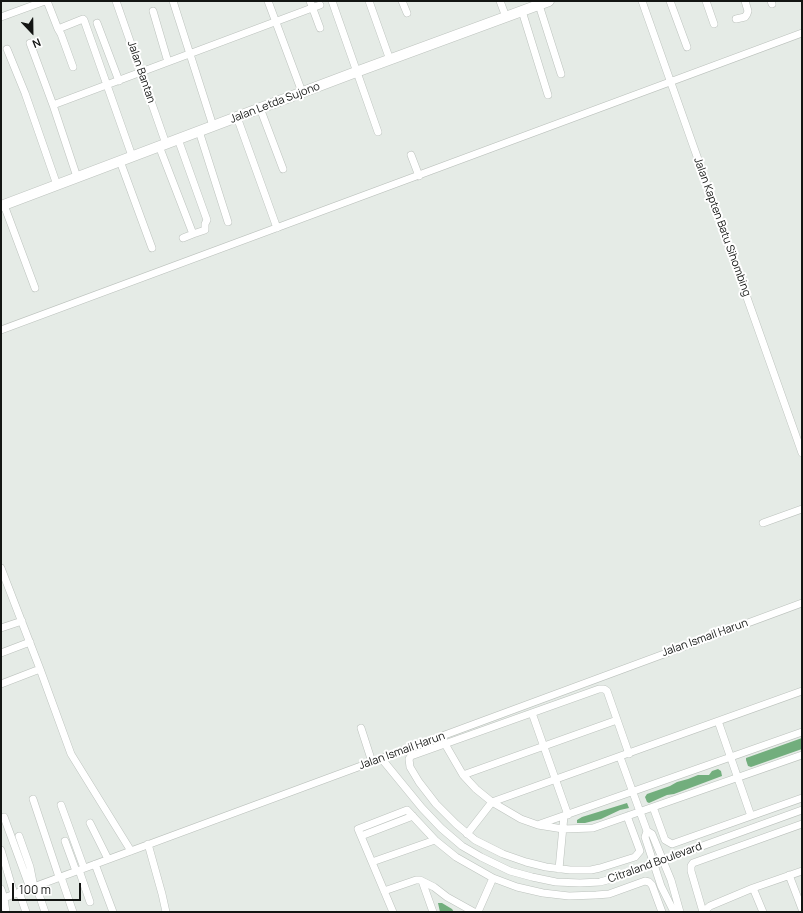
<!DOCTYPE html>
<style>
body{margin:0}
#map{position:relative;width:803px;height:913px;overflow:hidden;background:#e5ebe6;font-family:Manrope,sans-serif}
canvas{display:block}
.frame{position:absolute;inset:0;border:2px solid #131513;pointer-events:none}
.north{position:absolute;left:12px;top:12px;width:40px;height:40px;-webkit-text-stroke:3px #fff;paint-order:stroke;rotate:158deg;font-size:11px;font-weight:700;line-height:16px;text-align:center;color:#131513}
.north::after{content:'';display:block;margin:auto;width:14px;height:18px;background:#131513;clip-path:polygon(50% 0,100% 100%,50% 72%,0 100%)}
.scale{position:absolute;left:12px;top:883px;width:69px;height:18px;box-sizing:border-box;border:2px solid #131513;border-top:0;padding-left:5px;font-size:12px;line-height:14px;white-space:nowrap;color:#131513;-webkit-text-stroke:3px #fff;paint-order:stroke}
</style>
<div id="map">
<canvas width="803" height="913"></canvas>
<div class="frame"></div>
<div class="north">N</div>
<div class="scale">100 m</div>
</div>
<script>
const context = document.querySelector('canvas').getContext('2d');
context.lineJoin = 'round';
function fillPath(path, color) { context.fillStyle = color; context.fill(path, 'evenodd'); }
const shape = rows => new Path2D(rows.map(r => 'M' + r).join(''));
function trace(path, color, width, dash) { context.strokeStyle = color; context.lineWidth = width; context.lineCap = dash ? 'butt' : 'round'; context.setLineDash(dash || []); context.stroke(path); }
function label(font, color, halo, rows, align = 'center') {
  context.font = font + ' Manrope,sans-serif'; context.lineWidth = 4; context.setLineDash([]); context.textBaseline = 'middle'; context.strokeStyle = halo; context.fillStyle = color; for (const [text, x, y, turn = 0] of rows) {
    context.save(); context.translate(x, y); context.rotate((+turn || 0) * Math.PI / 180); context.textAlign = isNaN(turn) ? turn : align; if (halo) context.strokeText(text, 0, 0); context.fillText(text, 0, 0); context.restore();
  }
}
fillPath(shape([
 [802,738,802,749,751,767,748,766,746,760,746,758],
 [718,769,721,771,722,776,674,794,667,795,649,803,647,802,645,797,647,794,670,786,677,782,688,779,698,775,709,775,712,771],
 [627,803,629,808,620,810,601,819,585,823,577,823,577,820,582,817],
 [438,903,442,903,452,909,454,912,440,912]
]), '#72ae7d');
const minor = shape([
 [47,1,58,29,61,34,73,67],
 [116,1,166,144],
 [173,1,213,126],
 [268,1,302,92],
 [310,1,320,28],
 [332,1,378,132],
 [369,1,390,60],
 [402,1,407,13],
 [500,1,506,17],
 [642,1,802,453],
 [670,1,687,47],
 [706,1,714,24],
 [771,1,772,4],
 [539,5,561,74],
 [153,11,168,62],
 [522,11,548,95],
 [1,17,45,1],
 [736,19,745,17,747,14,748,11,745,1],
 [97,23,119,81],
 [58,29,83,19,84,20,132,156],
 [30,43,53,105,77,177],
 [7,49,25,93,57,185],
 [53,105,320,5],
 [260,108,283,169],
 [237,117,277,228],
 [199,131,228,222],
 [178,139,207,220,205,224,205,230,193,234],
 [159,146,193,234,183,238],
 [411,155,419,176],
 [120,161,152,248],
 [4,205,35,288],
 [1,330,802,33],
 [763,523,802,509],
 [1,568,40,669,71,754,131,851],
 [1,628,22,621],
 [1,653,30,642],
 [1,684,40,669],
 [532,713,568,815],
 [718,721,751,816],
 [361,728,372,762],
 [445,744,463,775,476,789,492,802,521,819,538,825,563,829,593,828,802,755],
 [620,757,647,831,645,837,661,886,674,912],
 [381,758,422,808,441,828,462,846,481,857,510,871,532,877,556,882,580,883,600,882,611,879,802,810],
 [463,775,617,720],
 [33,799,59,877],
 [61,805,84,868],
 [653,807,665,840,672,844,802,798],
 [627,816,640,851,635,857,600,868,591,870,570,870,546,867,526,862,503,854,475,840,456,824,436,804,419,782,410,767,409,759,411,756,599,689,604,689,607,691,629,754],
 [4,817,30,888],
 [90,823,108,859],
 [540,824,802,732],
 [647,831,652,834,671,880,680,912],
 [467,834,492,802,802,691],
 [19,836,30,867,34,887],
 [361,836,413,816],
 [65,841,76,871],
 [148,844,162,894,166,912],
 [1,850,14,894],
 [372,862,435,840],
 [95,864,113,912],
 [559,869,564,816],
 [79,870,90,902],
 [789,875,802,909],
 [61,877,73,912],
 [422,881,433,912],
 [36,886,45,912],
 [753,888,763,912],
 [1,889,4,898,6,912],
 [384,891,416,880,420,880,434,887,447,897,474,912],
 [19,892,26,912],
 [1,899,802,603],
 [704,911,710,906,753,888,802,871],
 [393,912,358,829,407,810,435,840,456,857,493,878,517,887,543,893,569,896,596,895,609,894,645,881,649,882,652,885,662,912],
 [478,912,493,878],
 [703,912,691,871,691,866,693,863,802,824]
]);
const highway = shape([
 [1,206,356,72,549,1]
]);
trace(minor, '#bcc2bd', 8);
trace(highway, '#bcc2bd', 11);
trace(minor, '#fff', 7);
trace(highway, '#fff', 10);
label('11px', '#131513', '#fff', [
 ["Jalan Bantan",141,72,71],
 ["Jalan Letda Sujono",275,103,-21],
 ["Jalan Kapten Batu Sihombing",722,227,70],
 ["Jalan Ismail Harun",705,638,-20],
 ["Jalan Ismail Harun",402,751,-20],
 ["Citraland Boulevard",655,863,-20]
]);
</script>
